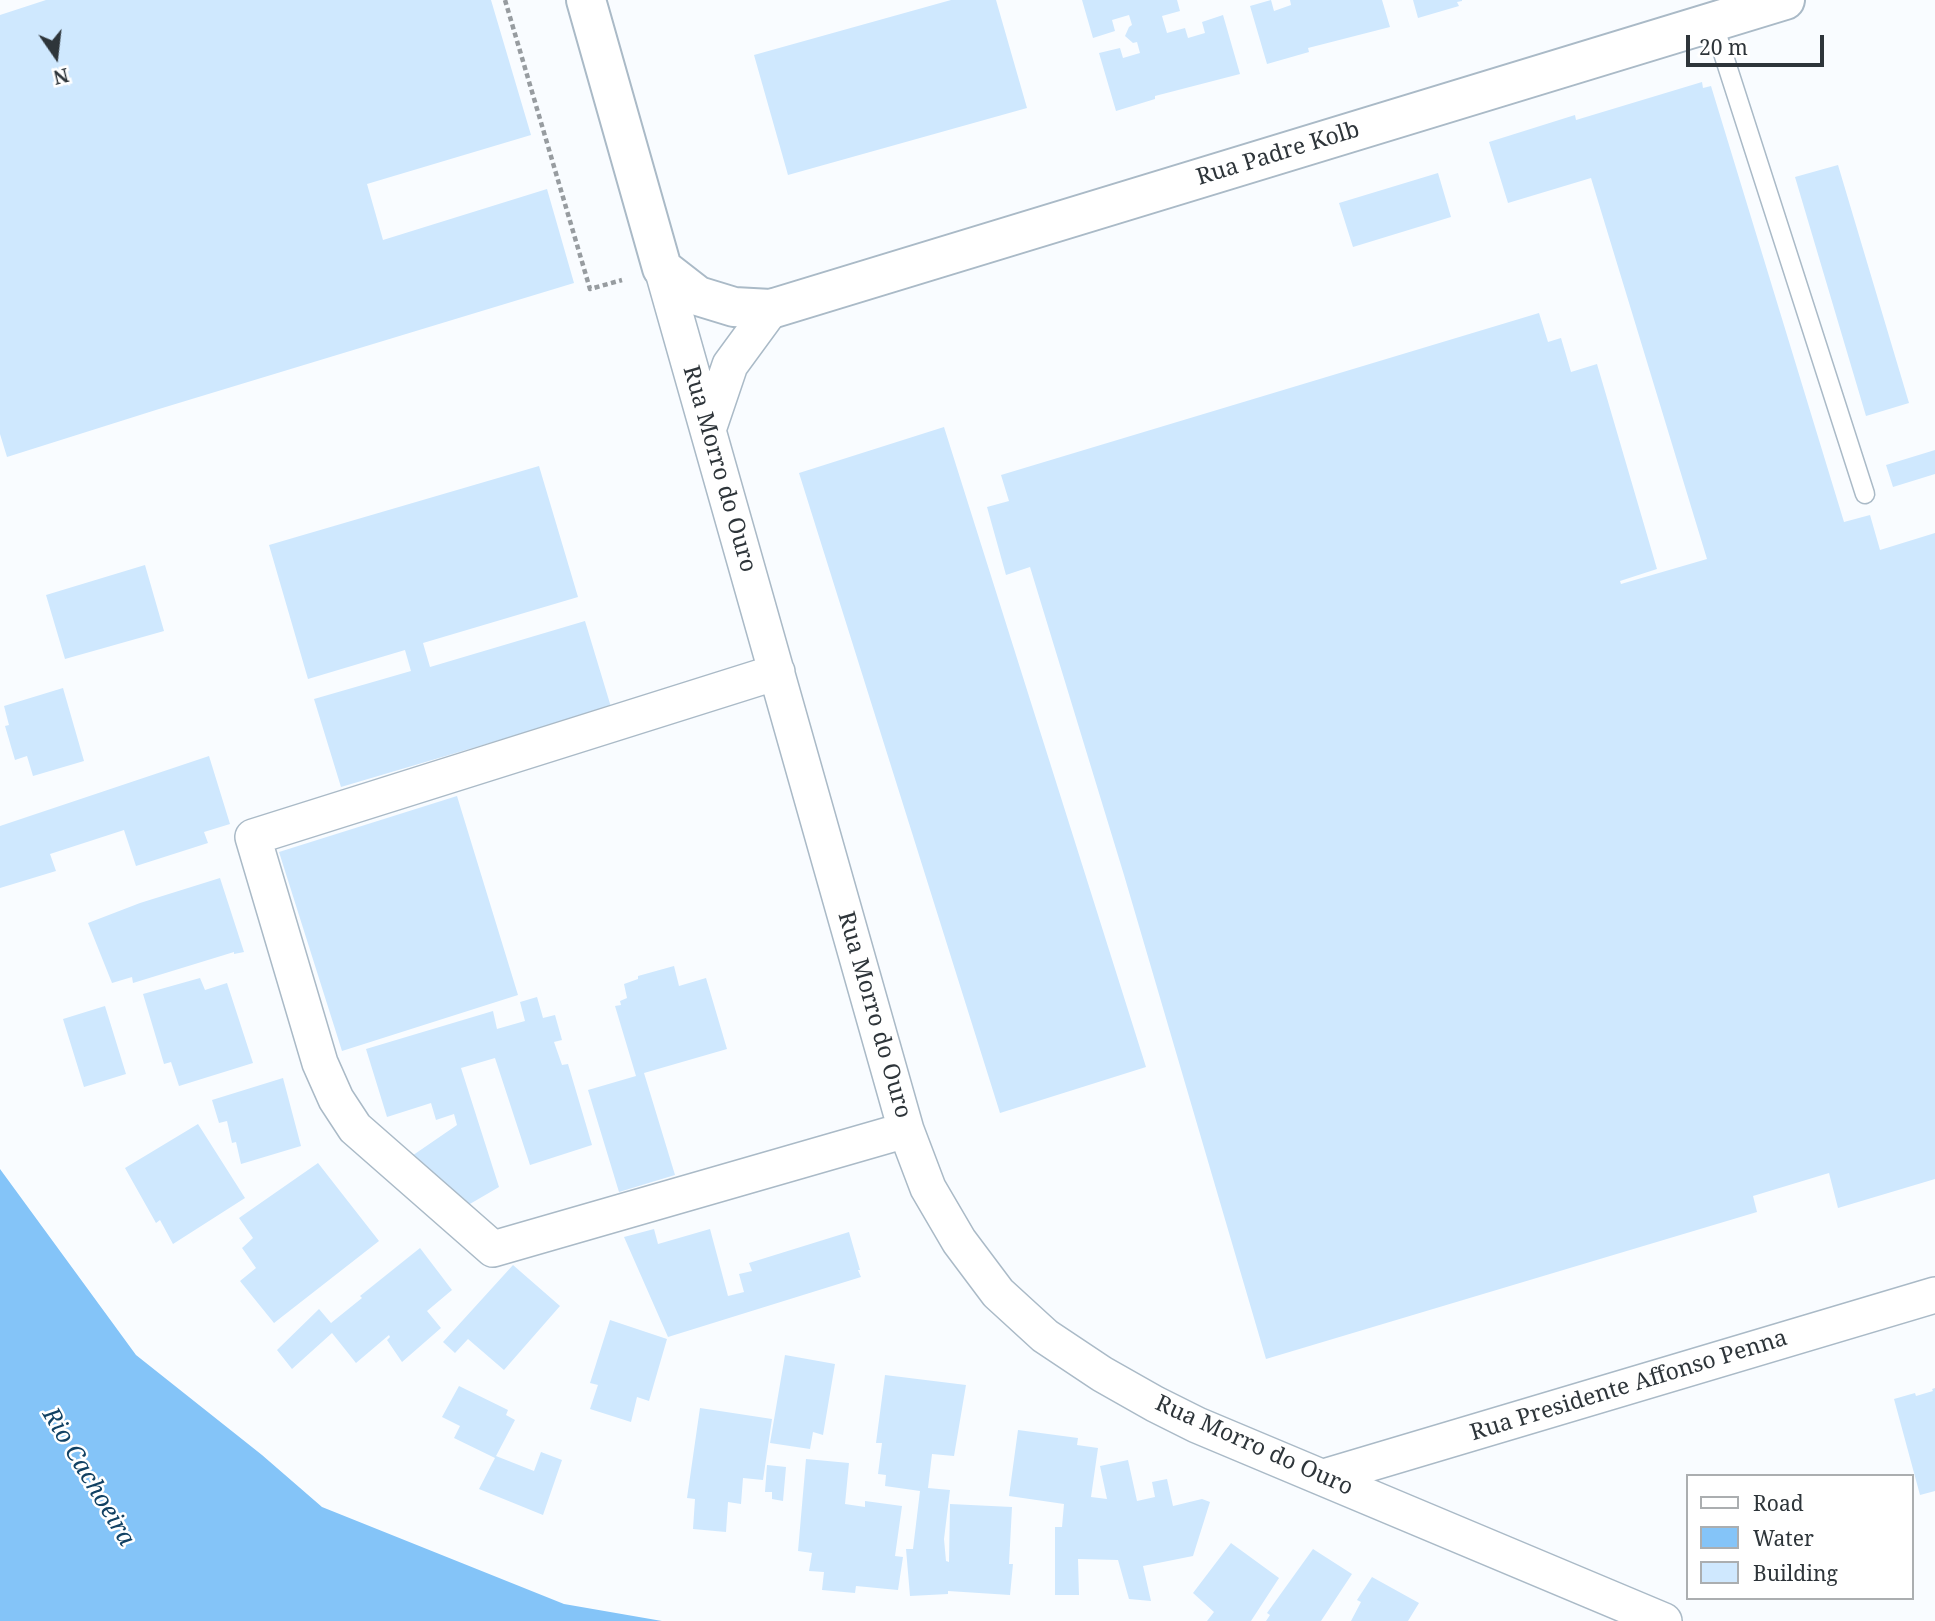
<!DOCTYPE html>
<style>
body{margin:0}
#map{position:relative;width:1935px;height:1621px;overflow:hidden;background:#f9fcff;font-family:"Noto Serif",serif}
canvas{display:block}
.legend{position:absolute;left:1686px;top:1474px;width:228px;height:126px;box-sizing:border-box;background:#fff;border:2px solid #abaeb0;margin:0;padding:9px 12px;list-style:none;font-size:21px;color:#2e353a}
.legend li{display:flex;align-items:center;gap:14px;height:35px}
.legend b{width:35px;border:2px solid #abaeb0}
.north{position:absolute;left:21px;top:21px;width:70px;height:70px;-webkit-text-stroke:5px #fff;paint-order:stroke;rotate:166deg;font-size:19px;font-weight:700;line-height:28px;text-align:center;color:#2e353a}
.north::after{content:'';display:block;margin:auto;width:24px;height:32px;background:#2e353a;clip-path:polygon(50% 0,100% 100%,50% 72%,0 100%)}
.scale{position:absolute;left:1686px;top:35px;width:138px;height:32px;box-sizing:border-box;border:4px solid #2e353a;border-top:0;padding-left:9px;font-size:21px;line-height:24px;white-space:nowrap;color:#2e353a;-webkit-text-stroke:5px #fff;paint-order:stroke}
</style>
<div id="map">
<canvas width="1935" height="1621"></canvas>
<ul class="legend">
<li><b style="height:9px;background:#fff"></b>Road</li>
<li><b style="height:19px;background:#84c4f8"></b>Water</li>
<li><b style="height:19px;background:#cfe8fe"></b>Building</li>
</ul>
<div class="north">N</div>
<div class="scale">20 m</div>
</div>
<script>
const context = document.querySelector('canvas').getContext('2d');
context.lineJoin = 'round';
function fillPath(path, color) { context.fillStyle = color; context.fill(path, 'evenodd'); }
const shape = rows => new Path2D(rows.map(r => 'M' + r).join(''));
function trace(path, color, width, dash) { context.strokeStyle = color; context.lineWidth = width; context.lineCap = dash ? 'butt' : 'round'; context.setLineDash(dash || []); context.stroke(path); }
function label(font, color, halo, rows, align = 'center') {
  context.font = font + ' "Noto Serif",serif'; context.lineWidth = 5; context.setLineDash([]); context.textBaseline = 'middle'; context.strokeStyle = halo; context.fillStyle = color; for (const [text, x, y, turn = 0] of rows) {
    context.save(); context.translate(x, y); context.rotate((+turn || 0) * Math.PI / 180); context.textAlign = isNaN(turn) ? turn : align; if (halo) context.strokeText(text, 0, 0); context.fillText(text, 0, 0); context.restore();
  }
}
fillPath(shape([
 [0,1169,136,1355,262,1455,322,1507,564,1604,662,1621,0,1621]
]), '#84c4f8');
fillPath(shape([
 [46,0,491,0,531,135,367,184,383,240,547,189,574,283,159,409,7,457,0,434,0,15],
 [951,0,996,0,1027,108,788,175,754,55],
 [1082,0,1177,0,1180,11,1162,16,1167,33,1185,28,1188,38,1205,33,1202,22,1223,15,1240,74,1155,96,1155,99,1116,111,1099,53,1120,48,1123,58,1140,53,1137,42,1133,43,1125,36,1129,27,1132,25,1129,15,1112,20,1115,31,1093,38],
 [1271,0,1274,11,1291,5,1290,0,1382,0,1390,27,1308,48,1309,52,1267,64,1250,6],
 [1413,0,1462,0,1462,1,1457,2,1459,6,1418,18],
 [1702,82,1703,88,1711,86,1844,522,1870,515,1880,550,1935,533,1935,1179,1838,1208,1829,1173,1753,1196,1757,1212,1266,1359,1124,875,1030,567,1006,575,987,507,1009,501,1001,475,1539,313,1548,342,1561,338,1571,372,1597,364,1657,569,1620,581,1621,584,1707,559,1591,178,1508,203,1489,142,1575,115,1576,120],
 [1838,165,1909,403,1866,416,1795,177],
 [1438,173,1451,217,1353,247,1339,203],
 [944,427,1146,1067,1000,1113,799,473],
 [1935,450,1935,474,1893,487,1886,465],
 [539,466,578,597,423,643,430,667,585,621,611,707,341,787,314,699,411,671,405,650,308,679,269,545],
 [145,565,164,631,65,659,46,595],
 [63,688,84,761,33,776,27,756,15,760,5,726,9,725,4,706],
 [209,756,230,824,204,832,208,843,136,866,124,830,50,854,56,871,0,888,0,826],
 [457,796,518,995,342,1051,279,852],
 [220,878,244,952,234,954,234,952,133,983,132,977,112,983,88,923,140,903],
 [674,966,679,986,706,978,727,1049,644,1073,675,1175,619,1192,588,1090,636,1076,615,1006,621,1005,620,1001,627,998,624,984,638,979,638,976],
 [200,978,205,990,227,983,253,1063,179,1086,171,1062,164,1064,143,994],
 [537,997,543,1018,555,1015,562,1040,554,1042,562,1065,568,1064,592,1145,530,1165,495,1058,461,1068,499,1187,463,1208,406,1160,457,1125,454,1114,436,1120,431,1103,387,1117,366,1049,493,1011,497,1029,525,1021,520,1002],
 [105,1006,126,1074,84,1087,63,1019],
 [283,1078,301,1146,241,1164,236,1142,232,1143,227,1121,219,1123,212,1100],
 [198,1124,245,1198,173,1244,160,1220,156,1223,125,1168],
 [318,1163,379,1241,274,1323,240,1281,256,1268,242,1248,253,1238,239,1218],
 [654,1229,658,1244,710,1229,728,1296,744,1292,739,1274,752,1271,749,1263,849,1232,860,1270,858,1270,861,1277,668,1337,624,1237],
 [420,1248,452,1290,427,1311,441,1328,402,1362,387,1340,390,1337,389,1335,356,1363,332,1333,292,1369,277,1350,319,1309,331,1323,362,1298,360,1296],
 [513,1265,560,1306,504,1370,468,1339,455,1353,443,1342],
 [610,1320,667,1339,649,1401,637,1397,631,1422,590,1409,598,1385,590,1383],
 [785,1355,835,1364,823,1435,813,1432,810,1449,770,1443],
 [885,1375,966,1385,954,1456,932,1454,928,1488,950,1490,944,1539,946,1561,949,1562,950,1504,1012,1507,1009,1564,1013,1564,1010,1595,948,1591,948,1594,910,1596,906,1549,913,1549,920,1491,885,1486,886,1475,878,1474,882,1443,876,1443],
 [459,1386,508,1410,506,1415,515,1420,496,1456,534,1471,541,1452,562,1460,543,1515,479,1489,495,1458,454,1438,460,1426,442,1417],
 [1935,1388,1935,1491,1920,1495,1894,1399,1915,1393,1916,1396,1933,1391,1932,1389],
 [700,1408,772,1419,763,1480,743,1478,741,1504,728,1502,726,1532,693,1529,695,1499,687,1498],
 [1018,1430,1078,1438,1077,1445,1098,1448,1091,1497,1107,1499,1100,1466,1128,1460,1137,1501,1155,1497,1152,1482,1167,1479,1173,1506,1202,1499,1210,1502,1193,1556,1143,1566,1151,1601,1129,1599,1118,1560,1078,1559,1079,1595,1055,1595,1055,1527,1062,1527,1064,1504,1009,1496],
 [806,1459,849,1463,845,1504,865,1507,865,1501,902,1506,895,1556,903,1557,898,1590,856,1586,855,1593,822,1590,824,1572,809,1571,812,1553,798,1551],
 [767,1465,786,1467,783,1501,772,1499,772,1492,765,1492],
 [1231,1543,1279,1578,1251,1621,1207,1621,1214,1612,1193,1593],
 [1313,1549,1352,1574,1321,1621,1266,1621,1270,1615,1267,1613],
 [1372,1577,1419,1603,1408,1621,1351,1621,1361,1602,1357,1600]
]), '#cfe8fe');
const service = shape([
 [1713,22,1865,494]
]);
const minor = shape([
 [662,268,906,1130,928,1188,959,1241,998,1293,1045,1336,1102,1374,1155,1404,1197,1425,1664,1621],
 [708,430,730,365,771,309],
 [777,672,253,837,320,1063,336,1099,355,1128,493,1249,906,1130],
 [1324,1477,1935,1295]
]);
const primary = shape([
 [586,0,662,268,698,296,734,307,771,309,1785,0]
]);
trace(service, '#aabac7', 21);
trace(minor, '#aabac7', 38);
trace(primary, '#aabac7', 42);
trace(shape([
 [505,0,590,289,622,280]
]), '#979ca0', 4.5, [5, 3.5]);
trace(service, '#fff', 18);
trace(minor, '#fff', 35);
trace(primary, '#fff', 38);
label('23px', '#2e353a', '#fff', [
 ["Rua Padre Kolb",1278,154,-17],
 ["Rua Morro do Ouro",719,469,74],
 ["Rua Morro do Ouro",874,1015,74],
 ["Rua Presidente Affonso Penna",1629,1386,-17],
 ["Rua Morro do Ouro",1254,1446,24]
]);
label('italic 24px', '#114163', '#fff', [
 ["Rio Cachoeira",88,1477,59]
]);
</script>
